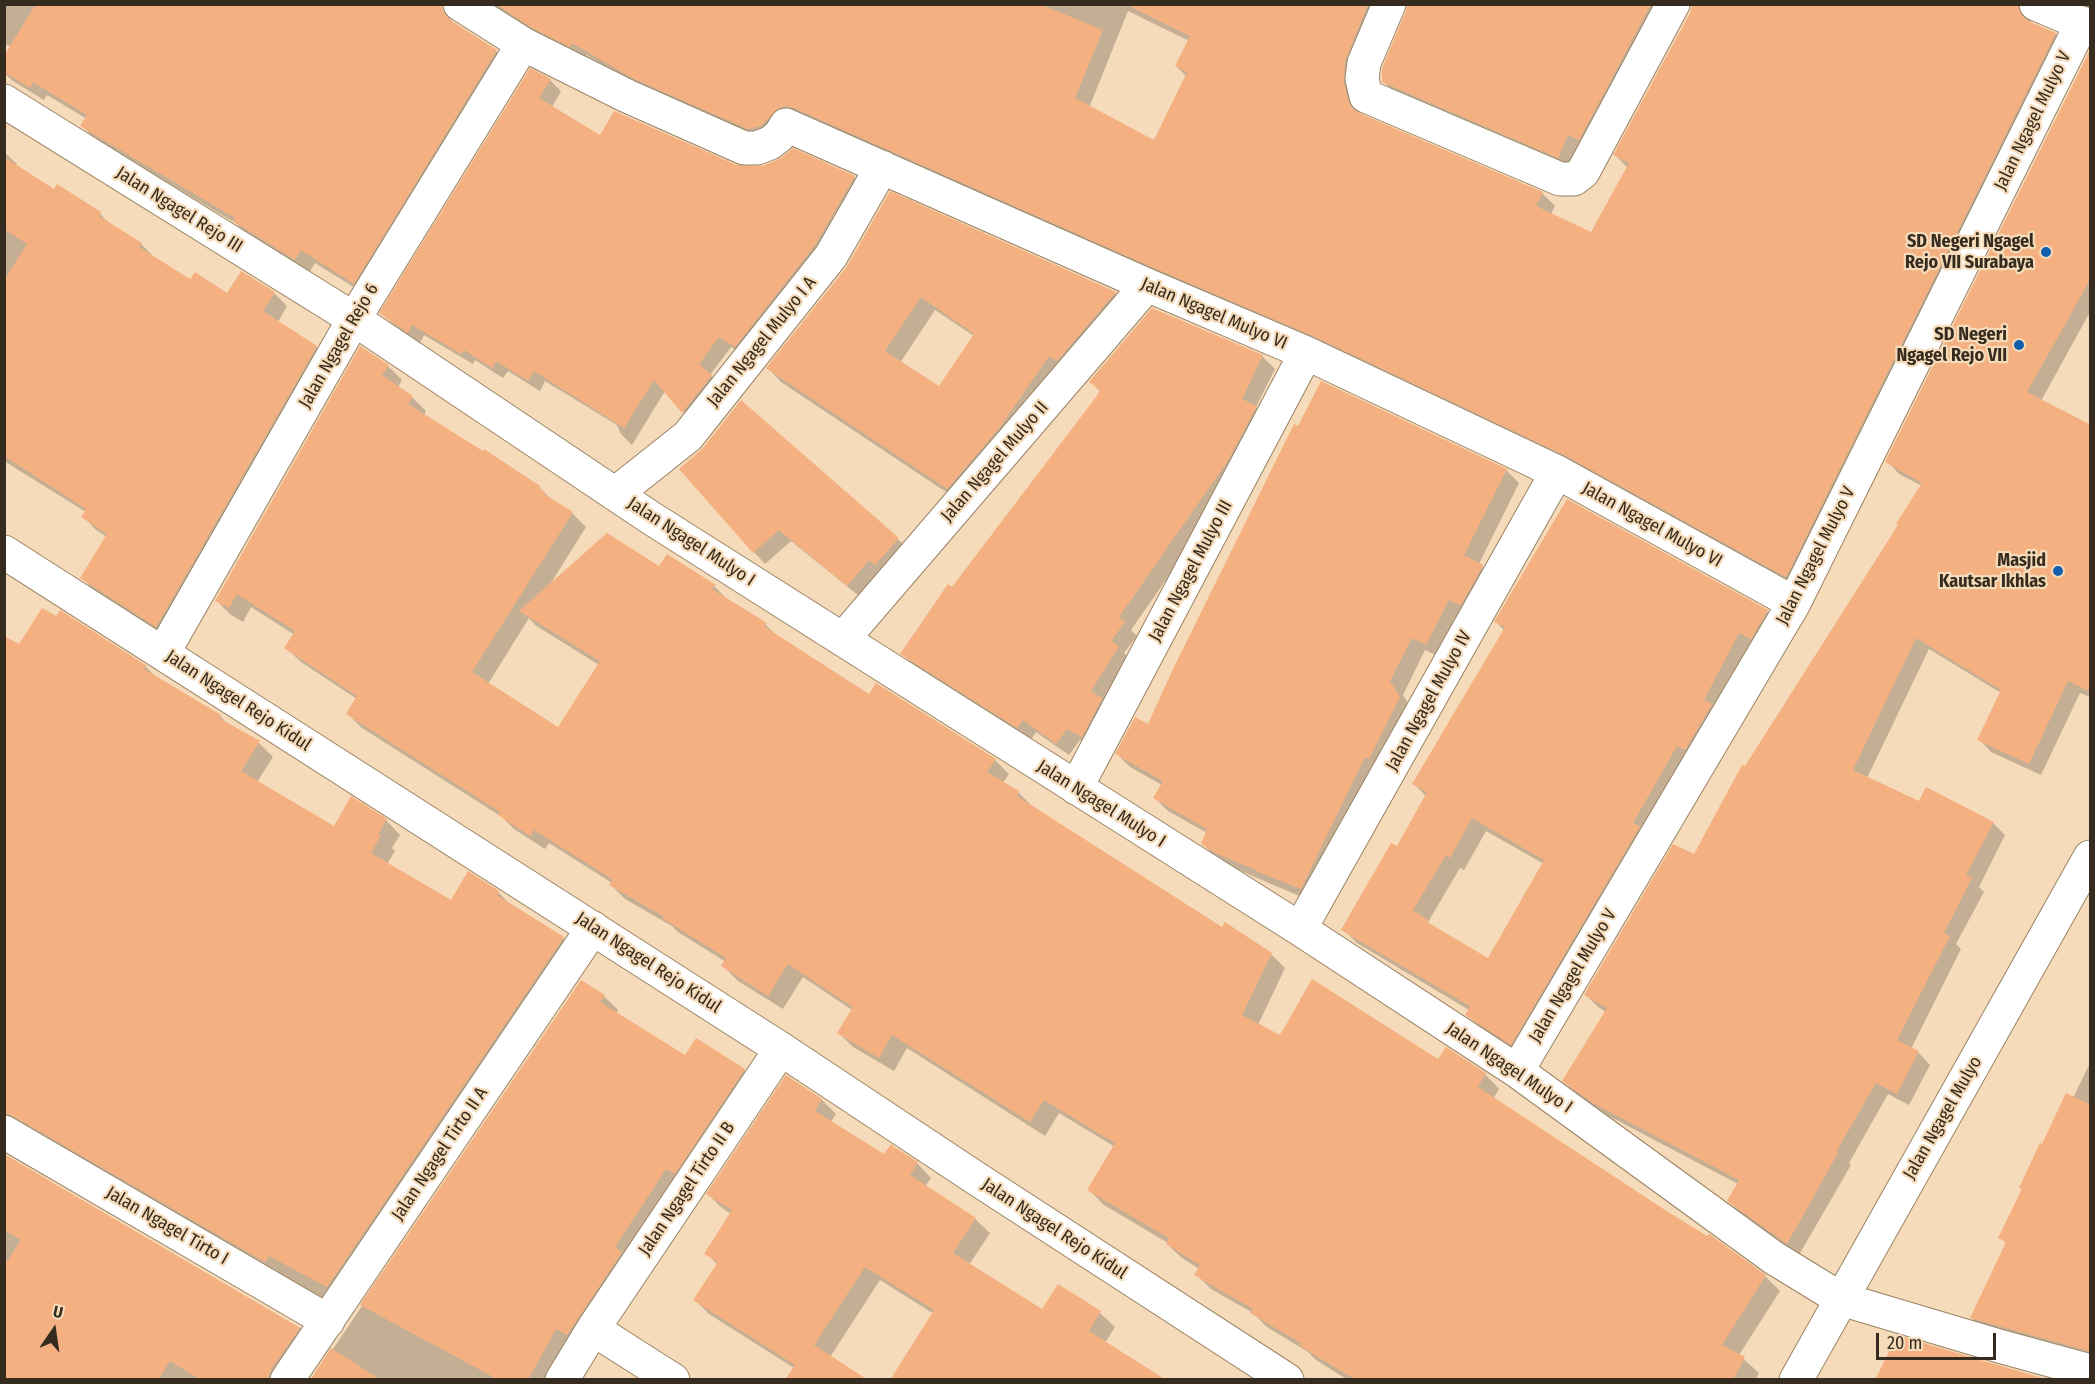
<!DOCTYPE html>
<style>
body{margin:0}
#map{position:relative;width:2095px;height:1384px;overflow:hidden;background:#f5dbb9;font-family:"Fira Sans Condensed",sans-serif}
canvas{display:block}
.frame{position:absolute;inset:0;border:6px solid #352b1e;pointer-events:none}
.north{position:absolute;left:24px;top:1300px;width:60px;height:60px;-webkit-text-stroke:4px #f5dbb9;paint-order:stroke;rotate:13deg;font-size:16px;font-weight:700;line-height:24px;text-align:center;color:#352b1e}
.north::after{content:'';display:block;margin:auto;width:21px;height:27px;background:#352b1e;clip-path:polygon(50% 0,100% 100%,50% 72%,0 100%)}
.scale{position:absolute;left:1876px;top:1333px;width:120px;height:27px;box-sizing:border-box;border:3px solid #352b1e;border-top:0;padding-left:8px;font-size:18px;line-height:21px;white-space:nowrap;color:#352b1e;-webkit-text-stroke:4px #f5dbb9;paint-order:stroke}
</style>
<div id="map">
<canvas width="2095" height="1384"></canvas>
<div class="frame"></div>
<div class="north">U</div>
<div class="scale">20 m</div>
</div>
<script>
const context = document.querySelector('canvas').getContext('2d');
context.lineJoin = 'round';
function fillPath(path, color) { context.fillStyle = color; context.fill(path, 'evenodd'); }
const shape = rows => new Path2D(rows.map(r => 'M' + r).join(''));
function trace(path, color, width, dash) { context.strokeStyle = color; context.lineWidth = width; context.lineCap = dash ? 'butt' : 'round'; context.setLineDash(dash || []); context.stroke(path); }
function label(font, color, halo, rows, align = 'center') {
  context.font = font + ' "Fira Sans Condensed",sans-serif'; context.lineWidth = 4.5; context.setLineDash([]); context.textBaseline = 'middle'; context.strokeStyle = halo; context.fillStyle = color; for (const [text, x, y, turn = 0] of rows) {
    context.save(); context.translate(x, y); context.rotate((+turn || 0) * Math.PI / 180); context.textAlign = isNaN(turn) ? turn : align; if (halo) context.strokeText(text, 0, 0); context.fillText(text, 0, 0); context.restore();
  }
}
fillPath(shape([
 [4,4,435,4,441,8,456,26,496,51,510,65,368,296,315,263,309,273,248,235,237,224,96,140,82,126,87,119,47,95,44,100,13,81,4,73,4,59,11,47,4,43],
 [491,4,1388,4,1356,97,1361,116,1542,193,1555,206,1551,214,1592,234,1628,168,1615,155,1691,13,1693,4,2036,4,2031,9,2031,24,2055,34,2068,47,1799,589,808,120,762,142,650,92,586,55,584,59,547,40],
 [1128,11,1189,41,1176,66,1186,76,1154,142,1089,108],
 [1409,4,1672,4,1571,170,1397,95,1384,82],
 [2070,4,2090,4,2090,13],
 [550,80,561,91,552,107,600,137,736,167,764,167,782,159,793,150,854,177,865,189,746,357,731,347,710,375,723,387,694,423,665,391,632,445,621,434,617,425,545,381,540,391,508,371,503,378,475,360,473,364,424,335,420,343,393,324,381,313],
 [2090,104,2090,312,2041,401,2090,426,2090,697,2080,693,2041,775,1991,752,1979,739,2001,693,1929,649,1867,778,1919,803,1993,823,2005,835,1979,887,1984,892,1956,944,1961,949,1911,1049,1918,1052,1930,1065,1909,1105,1888,1094,1849,1163,1851,1165,1799,1255,1741,1213,1729,1201,1738,1184,1607,1115,1576,1093,1564,1081,1606,1012,1598,1007,1586,995,1694,856,1745,768,1900,526,1922,486,1899,474,1887,461],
 [4,152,17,164,15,166,54,191,100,214,113,227,141,244,154,257,190,282,228,295,274,293,287,306,278,322,316,347,330,360,170,639,95,591,82,578,107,537,96,530,83,516,86,512,4,461],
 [890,193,1115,293,1129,307,961,502,781,382,768,368,847,268],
 [935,310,974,336,940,388,900,363],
 [1262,356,1275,369,1256,407,1269,420,1241,472,1131,630,1137,636,1124,653,1131,660,1095,748,1080,740,1069,755,1036,732,1031,740,915,666,902,653,1101,392,1091,382],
 [388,366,402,380,398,387,412,397,426,411,424,415,539,487,553,501,572,513,586,527,551,583,659,568,668,556,715,587,729,601,766,625,779,638,869,696,995,760,1009,774,1003,783,1018,792,1033,807,1222,929,1271,954,1285,968,1258,1025,1280,1037,1439,1061,1485,1074,1499,1089,1493,1099,1708,1239,1709,1236,1766,1277,1780,1291,1739,1355,1759,1373,1755,1380,1348,1380,1316,1360,1308,1352,1267,1327,1253,1313,1211,1289,1196,1274,1199,1269,1182,1258,1167,1244,1168,1243,1104,1205,1089,1190,1115,1147,1059,1113,1045,1136,907,1048,894,1071,853,1047,839,1033,852,1010,803,977,783,1009,738,981,723,966,726,962,678,932,672,926,625,899,611,885,612,883,549,843,545,849,514,829,502,817,362,728,348,714,357,699,301,662,286,648,295,635,251,607,243,622,231,615,216,600],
 [529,618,535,625,599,665,558,729,488,684],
 [741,402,910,550,859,596,791,541,765,564,754,552,704,449],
 [1506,470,1519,483,1479,564,1496,579,1440,657,1425,650,1403,695,1413,711,1314,902,1271,884,1230,866,1216,857,1203,844,1207,833,1168,811,1155,798,1162,785,1130,767,1117,754,1148,726],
 [1767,611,1781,625,1525,1057,1481,1028,1467,1014,1469,1010,1357,943,1343,929,1398,848,1426,796,1414,784,1505,631,1496,622],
 [1486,831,1544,864,1488,960,1434,928,1428,922,1460,868,1464,870],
 [57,619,146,667,158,679,220,716,231,727,259,743,273,757,257,782,335,828,386,820,400,835,392,848,395,851,387,864,451,902,498,892,511,905,563,938,578,952,336,1309,4,1134,4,637,20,646],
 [581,982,604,996,618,1010,616,1014,686,1057,744,1070,758,1084,563,1380,312,1380],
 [2090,1063,2090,1364,1989,1336,1971,1317,2007,1244,2000,1237,2043,1146,2073,1098],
 [786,1077,822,1100,836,1114,831,1122,885,1156,917,1163,931,1178,925,1187,975,1219,990,1233,969,1265,1043,1311,1059,1286,1100,1313,1115,1327,1105,1343,934,1314,880,1280,830,1357,794,1368,709,1314,695,1300,718,1265,706,1253,731,1214,722,1208,708,1194],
 [4,1156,300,1328,314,1342,288,1380,4,1380]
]), '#0003');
fillPath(shape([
 [36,4,441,4,444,13,450,20,497,50,354,284,301,250,295,260,233,221,235,218,80,126,87,115,33,82,30,88,4,72,4,56],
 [496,4,1039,4,1103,30,1075,98,1154,140,1187,72,1175,66,1190,36,1125,4,1368,4,1345,61,1344,83,1348,100,1352,108,1359,113,1543,192,1536,206,1591,232,1629,163,1613,155,1690,13,1692,4,2018,4,2021,15,2028,21,2056,33,1786,577,1566,456,1313,336,1154,268,794,108,785,106,777,109,761,126,748,129,632,78,572,43,570,47,532,28],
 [1407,4,1651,4,1579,140,1568,135,1558,158,1382,82,1382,68,1406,11],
 [2091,48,2091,278,2027,392,2091,425,2091,692,2068,681,2029,764,1977,740,2001,690,1916,638,1853,770,1919,801,1926,787,1994,822,1966,875,1972,878,1944,933,1950,936,1897,1040,1919,1051,1897,1094,1876,1083,1837,1150,1839,1151,1787,1244,1727,1201,1739,1180,1593,1103,1562,1081,1607,1008,1584,995,1673,844,1694,854,1742,765,1745,766,1898,525,1896,524,1922,483,1885,462],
 [530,68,551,79,539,98,600,135,614,111,737,165,763,166,781,158,793,148,855,176,815,245,735,347,719,337,699,364,712,375,682,413,654,380,624,428,534,371,528,381,496,361,492,368,464,350,461,354,412,325,408,333,379,313],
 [4,157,54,189,57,184,101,212,99,216,142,243,139,247,190,279,195,272,227,293,241,271,275,292,263,311,317,346,156,627,80,578,107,534,81,517,86,509,4,456,4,280,27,244,4,229],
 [890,191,1116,292,1057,361,1049,356,1000,427,947,489,766,368,846,268],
 [921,297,974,334,939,386,885,351],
 [1152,308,1263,355,1242,399,1257,406,1227,462,1119,617,1125,622,1111,641,1119,646,1091,691,1102,698,1082,737,1067,729,1056,744,1023,720,1017,728,900,654,948,584,952,587,1096,397,1100,390,1089,382],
 [360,346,389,365,382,375,413,396,408,404,483,451,484,449,540,486,539,488,545,492,544,494,573,512,472,672,558,727,600,661,519,611,607,533,659,566,667,554,716,585,712,589,767,623,765,627,869,694,876,683,996,759,987,772,1019,791,1017,796,1222,927,1225,922,1272,953,1242,1015,1280,1035,1312,979,1438,1059,1446,1047,1486,1073,1478,1087,1665,1210,1707,1236,1709,1234,1766,1275,1722,1345,1745,1357,1733,1380,1356,1380,1300,1346,1301,1343,1250,1313,1253,1309,1194,1275,1200,1265,1166,1244,1169,1238,1087,1190,1115,1143,1044,1100,1030,1122,892,1035,879,1058,837,1033,853,1007,788,964,768,996,721,966,726,958,662,918,663,916,609,885,612,879,534,830,530,836,498,815,500,812,346,714,357,696,284,648,295,631,237,594,229,608,215,601],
 [1321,381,1507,469,1464,555,1483,565,1461,605,1449,600,1426,645,1412,638,1390,681,1400,697,1369,759,1365,757,1301,889,1256,871,1256,870,1215,853,1201,844,1207,829,1153,798,1163,781,1115,754,1135,717,1148,724,1174,667,1294,424,1298,426],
 [741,400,899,538,875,565,869,560,847,586,779,530,753,553,679,469,703,448],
 [1567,499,1768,610,1751,639,1739,633,1704,700,1712,704,1685,750,1677,746,1633,823,1640,826,1511,1045,1465,1015,1470,1006,1341,930,1391,843,1397,846,1427,792,1412,784,1505,627,1494,622],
 [1472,818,1544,860,1488,958,1427,922,1428,920,1413,910,1446,855,1450,858],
 [42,608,56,616,60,610,147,666,144,669,221,715,219,718,260,741,241,771,334,826,351,796,387,819,378,834,381,835,371,853,451,900,468,871,499,891,497,895,564,937,327,1287,269,1256,265,1262,13,1116,4,1113,4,636,19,644],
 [581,980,605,995,600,1002,685,1055,696,1038,745,1069,675,1174,666,1169,615,1247,622,1252,567,1335,556,1329,528,1380,499,1380,360,1305],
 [786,1075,822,1099,815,1111,884,1154,891,1144,894,1147,918,1162,910,1175,976,1218,953,1253,1042,1309,1058,1284,1101,1311,1089,1331,1166,1380,890,1380,934,1310,865,1267,814,1345,868,1380,785,1380,795,1365,693,1300,718,1262,704,1254,732,1210,706,1194],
 [2066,1093,2091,1105,2089,1351,1970,1318,2006,1242,1998,1238,2022,1189,2019,1188,2040,1143,2042,1144],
 [4,1154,300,1328,271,1369,268,1380,201,1380,170,1361,158,1380,4,1380,4,1266,21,1240,4,1230],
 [1897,1335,1994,1364,2050,1380,1875,1380],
 [331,1348,381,1380,310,1380]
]), '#f5b081');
const street = shape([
 [460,4,523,44,627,96,744,148,757,148,770,143,779,136,786,125,1147,285,1306,353,1557,472,1794,603],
 [1389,4,1364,63,1362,79,1366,96,1560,179,1574,179,1583,172,1673,4],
 [2036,4,2090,27],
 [4,101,354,319,651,518,1300,929,1517,1071,1774,1258,1841,1299,1999,1346,2090,1371],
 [615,494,688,436,831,256,882,167],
 [843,639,1147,285],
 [163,653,354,319,523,44],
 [1076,788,1306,353],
 [1300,929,1557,472],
 [1517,1071,1794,603,2082,23],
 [4,1132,328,1321],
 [593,1329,673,1380],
 [287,1380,593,928],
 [562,1380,593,1329,781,1049],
 [1796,1380,2090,857]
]);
const secondary = shape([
 [4,552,781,1049,974,1177,1287,1380]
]);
trace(street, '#9a8364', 35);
trace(secondary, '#9a8364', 35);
trace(street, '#fff', 33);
trace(secondary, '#fff', 33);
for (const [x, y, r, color] of [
 [2046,252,6,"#125dac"],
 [2019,345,6,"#125dac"],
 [2058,571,6,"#125dac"]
]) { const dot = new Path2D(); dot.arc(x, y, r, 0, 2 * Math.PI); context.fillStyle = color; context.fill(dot); trace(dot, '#f5dbb9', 2); }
label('18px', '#352b1e', '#f5dbb9', [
 ["Jalan Ngagel Mulyo V",2033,121,-64],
 ["Jalan Ngagel Rejo III",179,210,32],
 ["Jalan Ngagel Mulyo VI",1214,314,23],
 ["Jalan Ngagel Mulyo I A",762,342,-51],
 ["Jalan Ngagel Rejo 6",339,346,-60],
 ["Jalan Ngagel Mulyo II",995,462,-49],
 ["Jalan Ngagel Mulyo VI",1652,525,29],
 ["Jalan Ngagel Mulyo I",691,542,33],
 ["Jalan Ngagel Mulyo V",1816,556,-63],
 ["Jalan Ngagel Mulyo III",1191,571,-62],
 ["Jalan Ngagel Rejo Kidul",238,701,33],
 ["Jalan Ngagel Mulyo IV",1429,701,-61],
 ["Jalan Ngagel Mulyo I",1101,804,32],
 ["Jalan Ngagel Rejo Kidul",648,963,33],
 ["Jalan Ngagel Mulyo V",1573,976,-59],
 ["Jalan Ngagel Mulyo I",1509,1068,34],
 ["Jalan Ngagel Mulyo",1943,1118,-60],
 ["Jalan Ngagel Tirto II A",440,1154,-56],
 ["Jalan Ngagel Tirto II B",687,1189,-56],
 ["Jalan Ngagel Tirto I",167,1226,30],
 ["Jalan Ngagel Rejo Kidul",1054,1229,33]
]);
label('bold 18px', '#352b1e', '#f5dbb9', [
 ["SD Negeri Ngagel",2034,242],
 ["Rejo VII Surabaya",2034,263],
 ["SD Negeri",2007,335],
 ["Ngagel Rejo VII",2007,356],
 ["Masjid",2046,561],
 ["Kautsar Ikhlas",2046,582]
], 'right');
</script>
